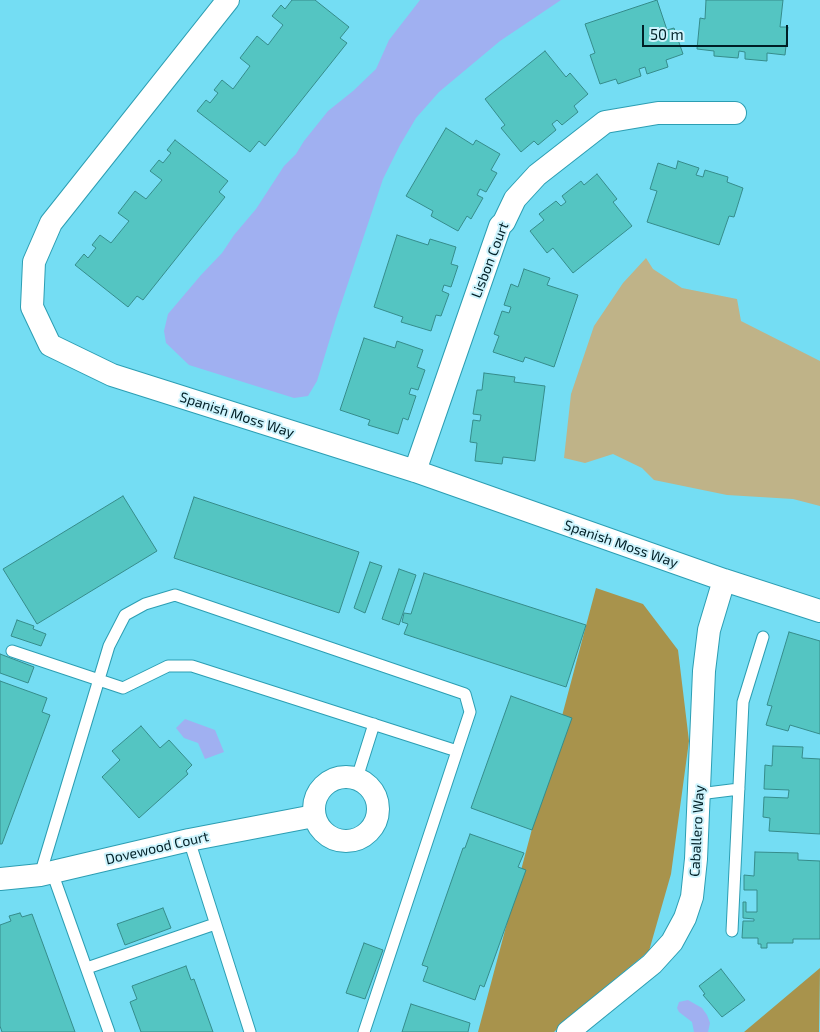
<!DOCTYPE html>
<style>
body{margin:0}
#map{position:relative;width:820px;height:1032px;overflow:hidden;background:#74ddf3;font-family:"Exo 2",sans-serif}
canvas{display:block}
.scale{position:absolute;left:642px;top:25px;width:146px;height:22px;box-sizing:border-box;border:2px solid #001f26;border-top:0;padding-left:6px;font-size:15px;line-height:18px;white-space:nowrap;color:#001f26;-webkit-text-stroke:4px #cef4fd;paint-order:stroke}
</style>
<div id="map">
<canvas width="820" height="1032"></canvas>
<div class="scale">50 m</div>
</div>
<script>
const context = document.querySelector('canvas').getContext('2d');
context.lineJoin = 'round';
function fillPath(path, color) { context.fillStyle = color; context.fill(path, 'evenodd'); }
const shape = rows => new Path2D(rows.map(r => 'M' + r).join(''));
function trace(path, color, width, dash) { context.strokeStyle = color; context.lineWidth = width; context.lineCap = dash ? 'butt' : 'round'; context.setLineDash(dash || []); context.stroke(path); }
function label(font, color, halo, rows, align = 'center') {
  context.font = font + ' "Exo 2",sans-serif'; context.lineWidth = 4; context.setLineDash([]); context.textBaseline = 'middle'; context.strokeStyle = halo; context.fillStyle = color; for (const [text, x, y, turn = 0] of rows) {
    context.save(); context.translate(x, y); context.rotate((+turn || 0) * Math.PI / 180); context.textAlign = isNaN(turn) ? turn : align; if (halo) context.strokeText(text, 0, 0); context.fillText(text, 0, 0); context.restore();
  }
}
fillPath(shape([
 [646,258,653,269,682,288,737,299,741,321,820,361,820,506,793,499,727,495,654,480,642,468,613,454,585,463,564,458,571,394,594,326,623,283]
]), '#bfb388');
fillPath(shape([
 [596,588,643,604,678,650,689,741,671,874,649,951,569,1017,554,1032,478,1032],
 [820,968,819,1032,744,1032]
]), '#a8934c');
fillPath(shape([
 [420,0,561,0,500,41,439,92,416,118,400,145,383,179,336,319,317,381,308,396,294,398,189,365,166,343,164,331,168,314,201,275,222,253,234,235,256,209,284,166,296,154,304,141,328,111,353,91,376,69,389,40],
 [185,719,215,730,224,752,205,759,198,743,184,738,176,728],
 [688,1000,702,1008,707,1015,710,1023,708,1032,694,1032,692,1022,679,1012,677,1008,679,1002]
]), '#a0b0f1');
const building = shape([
 [292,0,315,0,349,27,340,38,347,43,265,146,259,141,250,152,197,111,206,100,210,103,218,93,214,90,222,80,233,89,250,66,240,58,257,36,268,45,283,25,272,16,281,5,285,9,292,0],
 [657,0,667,30,674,28,683,54,666,60,668,67,647,74,645,67,639,69,641,76,618,84,616,79,600,84,590,55,595,53,585,24,657,0],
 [706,0,783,0,780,27,788,27,785,55,767,53,767,61,745,59,745,52,739,51,738,58,714,56,714,51,697,49,700,18,705,19,706,0],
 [545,51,566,77,570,73,588,94,574,106,578,112,562,125,557,120,552,124,556,130,538,145,534,141,521,152,501,128,505,125,485,99,545,51],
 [446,128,473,145,476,140,500,154,491,170,497,173,486,192,480,189,477,195,483,198,471,219,467,216,458,231,431,216,433,211,406,196,446,128],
 [175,140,228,181,219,192,225,197,143,300,137,296,128,307,75,265,84,254,88,258,96,248,92,245,100,235,111,243,129,221,118,213,135,191,146,199,162,180,150,171,159,160,163,163,171,153,167,150,175,140],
 [678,161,699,168,696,175,703,177,705,170,728,177,727,182,743,188,734,217,729,216,719,245,647,222,657,191,650,189,658,163,676,169,678,161],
 [597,174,617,199,613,202,632,226,573,273,553,248,547,253,530,231,544,220,539,214,556,201,561,206,566,202,562,196,581,181,584,185,597,174],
 [397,235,428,245,430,239,456,247,451,264,458,266,451,287,444,285,442,291,449,294,441,316,436,315,431,331,401,322,403,317,374,307,397,235],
 [524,269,550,278,547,285,578,295,554,367,525,357,523,362,493,352,499,336,494,334,502,311,509,313,511,307,504,305,511,284,518,287,524,269],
 [364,338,395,348,397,341,423,350,417,367,425,370,418,390,411,388,409,394,416,396,408,420,403,418,398,434,368,425,370,420,340,410,364,338],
 [484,373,515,377,514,382,545,386,535,461,503,457,502,464,475,461,477,443,470,442,473,420,480,421,481,415,473,414,477,390,482,390,484,373],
 [123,496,157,551,37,624,3,569,123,496],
 [194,497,359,552,339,613,174,558,194,497],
 [370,562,382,566,365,613,354,608,370,562],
 [399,569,416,575,399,625,382,619,399,569],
 [424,573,586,625,566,687,404,634,408,624,402,622,404,613,411,614,424,573],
 [17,620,34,626,33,629,46,634,41,646,11,636,17,620],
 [789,632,820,641,820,734,790,725,788,731,766,725,772,706,767,705,789,632],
 [0,654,34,667,28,683,0,673,0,654],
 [0,681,47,698,42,712,50,715,2,844,0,844,0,681],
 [511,696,572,718,532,830,471,808,511,696],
 [141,726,160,748,169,740,192,765,186,771,188,774,139,818,102,777,120,760,112,751,141,726],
 [773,746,803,747,802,758,820,759,820,834,769,831,770,818,763,817,764,797,788,798,789,790,764,789,765,765,772,766,773,746],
 [470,834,524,853,518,867,526,870,484,987,480,985,475,1000,423,981,428,967,422,965,463,848,465,848,470,834],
 [755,852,798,853,798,860,820,861,820,939,793,939,793,943,767,943,767,948,761,948,761,944,758,944,758,938,742,938,743,921,754,921,754,919,743,918,743,902,746,902,746,912,757,912,757,890,744,890,744,875,754,876,755,852],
 [163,908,171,928,125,945,117,924,163,908],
 [20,913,22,917,32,914,75,1032,2,1032,0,1026,0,925,11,921,9,916,20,913],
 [364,943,383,950,365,999,346,993,364,943],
 [186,966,191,980,194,979,213,1032,141,1032,130,1002,137,999,132,986,186,966],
 [721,969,745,1000,722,1017,703,995,705,994,699,986,721,969],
 [411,1004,470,1023,468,1032,402,1032,411,1004]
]);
fillPath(building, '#54c5c2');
trace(building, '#368c8b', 1);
const lane = shape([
 [12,651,123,688,168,666,192,666,457,751],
 [357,778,374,724],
 [699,794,739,789],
 [189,840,250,1032],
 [52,872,109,1032],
 [40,875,109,646,125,615,145,604,175,595,465,694,470,712,364,1032],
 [732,931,743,702,763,637],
 [87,968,215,924]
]);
const street = shape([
 [228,0,51,223,34,262,32,307,50,345,112,375,415,471,724,580,820,611],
 [415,471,500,226,504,222,515,199,537,175,605,122,658,113,735,113],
 '314 809a32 32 0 1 1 64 0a32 32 0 1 1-64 0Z',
 [0,879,40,875,189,840,314,816],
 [568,1032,652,964,672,942,685,918,692,897,696,859,704,671,709,630,724,580]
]);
trace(lane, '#2c9eb3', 13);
trace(street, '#2c9eb3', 24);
trace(lane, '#fff', 11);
trace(street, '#fff', 22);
label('14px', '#001f26', '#cef4fd', [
 ["Lisbon Court",490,260,-69],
 ["Spanish Moss Way",237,415,18],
 ["Spanish Moss Way",621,544,19],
 ["Caballero Way",697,831,-87],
 ["Dovewood Court",157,848,-13]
]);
</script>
